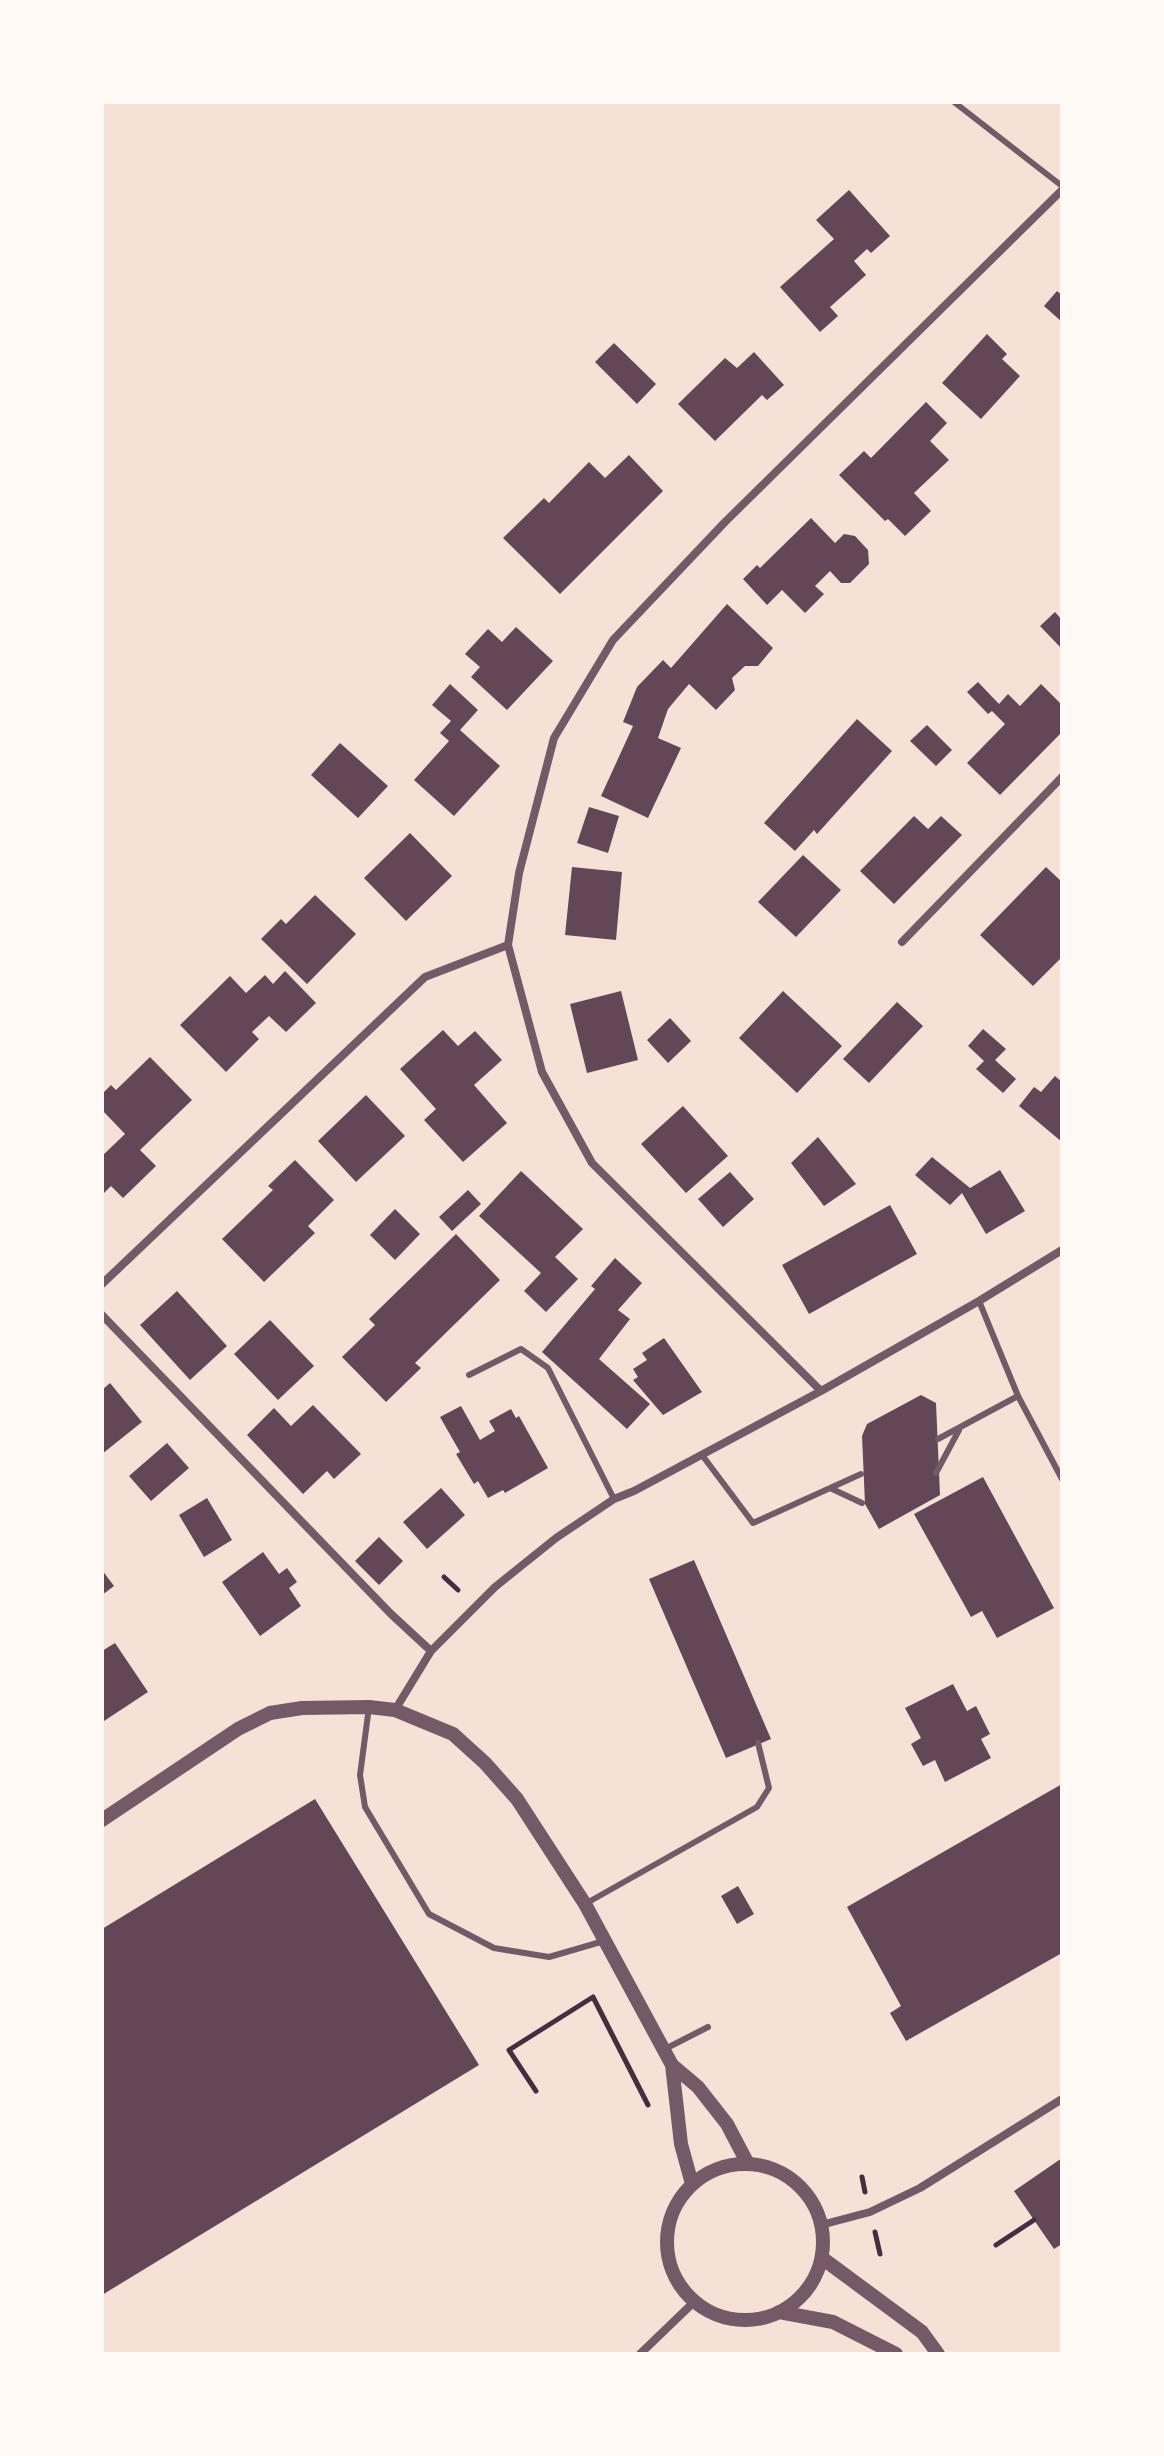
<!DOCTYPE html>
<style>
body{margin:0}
#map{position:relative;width:1164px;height:2456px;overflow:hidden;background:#f7e1d7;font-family:"Times New Roman",serif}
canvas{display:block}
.frame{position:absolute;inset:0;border:104px solid #fffaf5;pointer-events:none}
</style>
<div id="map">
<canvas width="1164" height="2456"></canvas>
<div class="frame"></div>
</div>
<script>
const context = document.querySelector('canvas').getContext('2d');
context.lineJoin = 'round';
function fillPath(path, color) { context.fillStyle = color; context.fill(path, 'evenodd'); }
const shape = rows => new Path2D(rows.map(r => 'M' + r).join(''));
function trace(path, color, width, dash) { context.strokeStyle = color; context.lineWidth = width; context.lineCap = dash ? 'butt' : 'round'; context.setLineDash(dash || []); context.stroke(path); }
fillPath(shape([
 [849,190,890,236,871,253,867,249,854,261,866,275,830,307,838,316,820,332,780,287,834,239,816,220],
 [1057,291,1062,295,1062,322,1044,306],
 [987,334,1007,354,1002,359,1020,376,981,419,942,383],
 [614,343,656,384,637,404,595,362],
 [754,352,784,385,767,400,762,395,715,441,678,404,725,358,737,368],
 [926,402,947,423,930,441,949,460,914,493,931,511,905,536,888,519,885,521,839,475,864,451,871,458],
 [629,455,663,491,560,594,503,538,544,498,549,503,589,462,605,478],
 [811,518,835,543,844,534,855,536,868,550,869,564,850,583,841,583,830,571,815,586,824,594,805,613,782,590,767,605,743,579,757,565,760,568],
 [727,604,773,648,758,666,745,666,732,678,735,690,716,710,689,684,668,709,658,738,681,748,648,818,601,796,633,726,623,722,637,687,663,660,671,668],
 [1055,612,1062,620,1062,649,1040,626],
 [516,627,553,661,507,710,471,677,480,667,465,654,488,629,502,642],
 [978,682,999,704,1008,694,1020,706,1041,684,1062,705,1062,732,1000,795,967,763,1005,724,992,711,988,714,967,692],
 [450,684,478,710,460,730,500,766,454,816,414,780,449,741,440,733,451,721,432,705],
 [857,719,892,751,817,834,814,830,795,851,764,823],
 [927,725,952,750,936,766,910,741],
 [340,743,388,786,358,818,311,775],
 [589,807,619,816,608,853,577,843],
 [914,816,928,829,941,816,962,835,894,904,860,871],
 [410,833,452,876,406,921,364,878],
 [803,855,841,890,796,937,758,902],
 [572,867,622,872,616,940,565,935],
 [1046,867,1062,882,1062,957,1033,986,980,935],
 [315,895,356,934,307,984,261,939,281,919,286,924],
 [285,971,316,1003,286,1032,269,1016,252,1032,259,1039,226,1072,180,1025,230,976,246,993,265,975,273,984],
 [621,991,638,1060,587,1073,570,1004],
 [783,991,842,1046,797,1093,739,1038],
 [897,1002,923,1026,869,1083,843,1059],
 [670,1018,691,1041,668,1063,647,1040],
 [983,1029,1006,1049,995,1060,1016,1079,1003,1093,976,1069,984,1061,968,1046],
 [443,1030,458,1046,475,1031,502,1060,474,1085,507,1123,463,1162,424,1120,436,1109,400,1069],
 [150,1057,192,1100,140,1150,156,1166,123,1198,111,1186,102,1195,102,1156,125,1134,102,1110,102,1094,111,1085,116,1090],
 [1055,1076,1062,1082,1062,1142,1019,1106,1034,1087,1041,1092],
 [366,1095,405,1136,356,1182,318,1141],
 [683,1106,728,1156,686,1193,641,1144],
 [818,1137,856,1184,824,1206,791,1163],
 [932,1157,970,1188,1000,1170,1025,1211,986,1234,962,1193,950,1205,915,1175],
 [295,1160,334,1200,308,1226,315,1233,264,1282,222,1239,273,1190,268,1186],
 [521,1171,583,1229,555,1257,578,1279,546,1312,524,1291,541,1273,479,1216],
 [730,1172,754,1199,723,1227,698,1199],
 [468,1190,481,1204,452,1231,439,1217],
 [890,1205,917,1254,809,1314,782,1265],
 [395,1209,420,1234,395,1260,370,1235],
 [456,1234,500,1280,415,1363,421,1368,386,1402,342,1357,375,1325,369,1319],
 [615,1258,642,1283,618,1310,630,1319,599,1359,650,1404,627,1429,542,1352,595,1289,591,1286],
 [177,1291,227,1346,190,1380,140,1325],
 [270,1320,314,1366,278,1400,234,1354],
 [664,1338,702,1392,663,1415,633,1380,638,1377,633,1369,647,1360,642,1353],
 [110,1383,142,1422,102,1454,102,1390],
 [921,1395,936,1403,940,1495,879,1529,865,1504,862,1436,867,1424],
 [313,1405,361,1454,334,1479,327,1471,303,1494,247,1435,274,1408,291,1426],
 [461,1406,480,1440,495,1431,489,1421,511,1409,516,1418,519,1416,548,1468,505,1493,503,1490,488,1498,478,1481,474,1484,456,1454,460,1452,440,1417],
 [167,1443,189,1468,151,1501,129,1476],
 [983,1477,1054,1608,997,1638,982,1611,971,1617,914,1514],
 [441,1488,465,1515,427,1549,403,1522],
 [207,1498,232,1540,204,1557,179,1515],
 [379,1537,403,1561,379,1585,355,1561],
 [263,1552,279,1574,287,1568,297,1582,289,1588,301,1606,260,1636,222,1582],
 [694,1560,771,1739,726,1758,649,1579],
 [102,1570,114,1586,102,1595],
 [115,1643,148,1692,104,1721,102,1651],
 [953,1684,967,1711,976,1706,990,1734,981,1739,991,1758,945,1782,935,1760,923,1766,911,1744,921,1738,905,1708],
 [1062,1784,1062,1953,906,2041,890,2013,901,2006,847,1907],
 [315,1799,479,2065,102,2295,102,1929],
 [738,1886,754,1914,737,1924,721,1896],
 [1062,2158,1062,2244,1054,2249,1014,2191]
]), '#644757');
trace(shape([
 [444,1577,458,1590],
 [536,2091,509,2050,593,1997,648,2105],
 [862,2177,865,2192],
 [875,2232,880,2254],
 [996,2245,1034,2220]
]), '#4a2c40', 5);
trace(shape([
 [954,102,1062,186],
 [979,1301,1018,1396,1062,1479],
 [469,1375,521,1349,548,1368,614,1499],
 [938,1439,1018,1396],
 [702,1455,753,1523,861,1474],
 [936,1473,959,1430],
 [830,1488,862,1503],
 [369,1707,360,1775,365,1807,429,1914,494,1948,549,1957,604,1941],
 [585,1904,757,1807,769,1788,758,1743],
 [665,2049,708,2027]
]), '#755966', 6);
trace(shape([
 [902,942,1062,777],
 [102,1284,425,977,508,945],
 [102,1315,391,1614,431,1651],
 [821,1391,592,1163,542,1072,508,945,519,873,554,738,613,640,725,522,1062,190],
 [395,1710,431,1651,495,1587,556,1538,614,1499,634,1491,821,1391,979,1301,1062,1250],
 [821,2225,870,2212,920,2188,1062,2099],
 [640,2354,694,2302]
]), '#755966', 8);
trace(shape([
 [102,1820,238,1729,270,1713,302,1708,369,1707,395,1710,453,1734,485,1763,517,1799,585,1904,672,2065,698,2087,727,2124,748,2164],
 [672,2065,681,2144,692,2184],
 '667 2242a78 78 0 1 1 156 0a78 78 0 1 1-156 0Z',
 [822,2258,922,2332,938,2354],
 [779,2312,833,2322,896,2354]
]), '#755966', 14);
</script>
